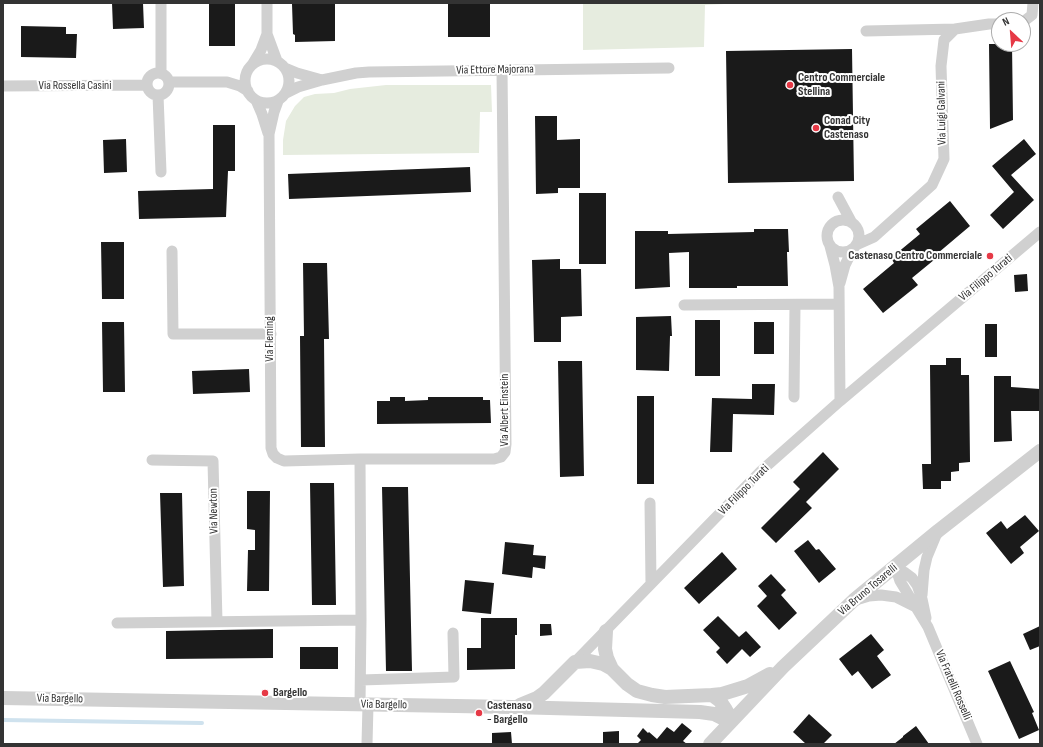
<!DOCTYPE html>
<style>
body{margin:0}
#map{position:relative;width:1043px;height:747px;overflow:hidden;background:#fff;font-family:"Sofia Sans Condensed",sans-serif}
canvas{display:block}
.frame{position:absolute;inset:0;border:4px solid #333;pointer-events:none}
.north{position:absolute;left:991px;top:12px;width:40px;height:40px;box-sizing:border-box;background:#fff;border:1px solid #adadad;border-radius:50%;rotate:334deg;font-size:11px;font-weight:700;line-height:16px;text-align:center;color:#333}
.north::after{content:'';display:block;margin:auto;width:14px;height:18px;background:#e63946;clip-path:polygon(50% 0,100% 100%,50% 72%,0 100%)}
</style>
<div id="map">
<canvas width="1043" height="747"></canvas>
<div class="frame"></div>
<div class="north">N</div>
</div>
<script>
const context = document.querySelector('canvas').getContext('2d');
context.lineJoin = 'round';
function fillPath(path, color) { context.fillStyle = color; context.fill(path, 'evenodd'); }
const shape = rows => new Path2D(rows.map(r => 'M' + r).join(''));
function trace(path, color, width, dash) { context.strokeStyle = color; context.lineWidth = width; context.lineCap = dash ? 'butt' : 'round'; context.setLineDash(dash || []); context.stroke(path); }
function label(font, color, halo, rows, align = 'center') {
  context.font = font + ' "Sofia Sans Condensed",sans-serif'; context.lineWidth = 4; context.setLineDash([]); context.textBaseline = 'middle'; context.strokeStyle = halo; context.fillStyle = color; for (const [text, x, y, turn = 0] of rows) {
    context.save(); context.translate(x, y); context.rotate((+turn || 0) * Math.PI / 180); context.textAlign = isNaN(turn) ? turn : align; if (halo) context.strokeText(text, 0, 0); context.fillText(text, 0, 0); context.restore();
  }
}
fillPath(shape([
 [583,3,744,3,705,5,704,47,583,50],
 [386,85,491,85,492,112,480,112,479,153,283,155,283,140,286,121,295,106,304,97,315,94,334,93,350,89]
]), '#e6ecdf');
trace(shape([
 [3,720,202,723]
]), '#cfe2ee', 4);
fillPath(shape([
 [112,3,143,3,144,28,113,29],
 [209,3,235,3,235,46,209,46],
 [296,3,335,3,335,41,295,42,295,35,293,34,292,4],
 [448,3,490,3,490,37,448,37],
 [21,26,66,27,66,34,77,34,76,58,21,57],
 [989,44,1012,44,1013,120,990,129],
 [852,49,854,181,728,183,726,51],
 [535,116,557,116,557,140,580,139,580,188,558,188,558,193,536,194],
 [213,125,235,125,235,171,228,171,226,217,139,219,138,191,213,189],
 [126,139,127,172,104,173,103,140],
 [1024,139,1036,154,1011,175,1034,200,1003,229,990,215,1014,192,992,166],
 [470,167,471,192,289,199,288,174],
 [579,193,606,193,606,264,579,264],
 [950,201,970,226,938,253,940,255,912,278,918,285,883,313,863,289,894,263,891,258,920,234,916,229],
 [754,229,788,229,789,252,787,252,788,286,737,286,737,288,689,288,689,252,669,253,670,287,635,289,635,231,668,231,668,234,754,232],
 [101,242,124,242,124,299,102,299],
 [560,259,560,269,581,269,582,316,561,317,561,342,534,342,532,260],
 [303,263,327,263,329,339,324,339,325,447,301,447,300,336,304,336],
 [1027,274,1028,291,1015,292,1014,275],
 [671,316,672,336,670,336,669,371,636,370,636,317],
 [695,320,720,320,720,376,695,376],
 [102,322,124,322,125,392,103,392],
 [754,322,774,322,774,354,754,354],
 [985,324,997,324,997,357,985,357],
 [946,358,961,358,961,375,969,375,970,462,959,463,959,471,951,472,951,481,941,481,941,489,923,489,922,464,931,464,930,365,946,365],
 [558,361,582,361,584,476,560,477],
 [249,369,250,392,193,394,192,371],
 [994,376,1011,376,1011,387,1040,389,1040,411,1011,411,1012,441,994,442],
 [752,384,775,384,774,415,733,414,732,452,710,452,712,398,752,399],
 [637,396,654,396,654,484,637,484],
 [390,397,405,397,405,401,428,400,428,397,483,397,483,400,490,400,491,423,377,424,377,401,390,401],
 [823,452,839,469,806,502,812,508,776,543,761,528,800,489,793,482],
 [310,483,334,483,336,605,312,605],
 [382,487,408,487,412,671,386,671],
 [247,491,270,491,269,591,247,591,248,550,255,550,255,530,247,529],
 [160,493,182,493,184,586,163,587],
 [1025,515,1039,531,1020,547,1024,553,1011,564,986,533,1001,521,1007,529],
 [808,540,816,550,819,549,836,569,819,583,794,551],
 [505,542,534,545,533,555,546,556,545,569,533,567,532,578,502,574],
 [722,552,737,569,699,604,684,588],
 [771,574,786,590,781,595,797,613,779,630,757,606,767,596,758,586],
 [465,580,494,583,491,614,462,611],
 [718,616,739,637,746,631,761,647,750,657,742,649,727,664,716,652,720,648,703,630],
 [481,618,517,618,517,635,515,635,515,669,467,670,467,648,481,648],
 [540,624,551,624,552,635,540,636],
 [1040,626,1040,646,1030,650,1023,634],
 [273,629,273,658,166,659,166,631],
 [871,634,884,650,877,656,891,675,872,689,858,671,852,676,839,659],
 [300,647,338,647,338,669,300,669],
 [1010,661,1034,712,1032,713,1039,730,1019,739,988,671],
 [809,714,832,735,823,744,806,744,793,732],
 [682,723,692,731,683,741,687,744,637,744,641,740,637,736,643,728,648,733,649,732,657,739,667,727,674,732],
 [916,726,929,744,894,744,903,737,903,736],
 [619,731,619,744,603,744,603,732],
 [511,732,512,744,492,744,492,733]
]), '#1a1a1a');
trace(shape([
 [161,3,161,73],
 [1023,22,1032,15,1033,3],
 [866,31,955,29],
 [267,34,277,61],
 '245 81a22 22 0 1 1 44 0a22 22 0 1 1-44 0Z',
 [252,65,261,50,267,34,267,3],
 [285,68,297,73,322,80],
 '147 84a11 11 0 1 1 22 0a11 11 0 1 1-22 0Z',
 [169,82,227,82,240,86,248,91],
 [3,86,147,85],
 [286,93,298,87,322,80,356,73,369,72,669,68],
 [158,95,161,172],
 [256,100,262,114,268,133],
 [278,101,274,112,269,134,271,448,273,454,277,458,284,461,360,459],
 [838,197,852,223],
 '827 236a16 16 0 1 1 32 0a16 16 0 1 1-32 0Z',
 [856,245,874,237,932,185,944,159,941,66,944,40,955,29,989,24,999,24],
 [830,246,835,265,839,287,840,401],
 [172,251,173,334,271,334],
 [840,283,845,265,853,249],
 [684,305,839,304],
 [794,397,795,305],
 [152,460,213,461,217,622],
 [650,503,651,583],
 [895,566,900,581,928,627,977,744],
 [895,566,904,572,912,578,917,585,922,599,926,618],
 [922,595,924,570,927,557,937,533],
 [856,600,869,596,881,595,896,597,914,606],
 [117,623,361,620],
 [575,662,761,471,840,401,1040,232],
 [361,680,454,677,453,633],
 [360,705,361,620,360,459,494,459,501,457,505,452,506,444,502,70],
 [367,744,368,705]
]), '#d0d0d0', 11);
trace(shape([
 [606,631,605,649,607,658,612,669],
 [712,695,720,701,726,710,729,715,730,722],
 [3,698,512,707,700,712,714,714,730,722],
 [520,705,537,698,544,693,575,662,590,661,603,664,612,669,627,684,637,691,652,695,665,697,712,695,722,694,748,686,770,674],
 [710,744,783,667,854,600,938,531,1040,451]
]), '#d0d0d0', 14);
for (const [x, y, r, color] of [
 [790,85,4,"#e63946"],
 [816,128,4,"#e63946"],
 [990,256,4,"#e63946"],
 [265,693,4,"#e63946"],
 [479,713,4,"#e63946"]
]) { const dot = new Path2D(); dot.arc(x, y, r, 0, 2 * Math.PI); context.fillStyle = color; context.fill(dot); trace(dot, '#fff', 1.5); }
label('12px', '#333', '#fff', [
 ["Via Ettore Majorana",495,70,-1],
 ["Via Rossella Casini",75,86],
 ["Via Luigi Galvani",942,113,-91],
 ["Via Filippo Turati",986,278,-40],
 ["Via Fleming",270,339,-90],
 ["Via Albert Einstein",505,410,-90],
 ["Via Filippo Turati",744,490,-45],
 ["Via Newton",214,511,-91],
 ["Via Bruno Tosarelli",868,590,-40],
 ["Via Fratelli Rosselli",953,685,67],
 ["Via Bargello",60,699,1],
 ["Via Bargello",384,705,1]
]);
label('bold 12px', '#333', '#fff', [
 ["Centro Commerciale",798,78],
 ["Stellina",798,92],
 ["Conad City",824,121],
 ["Castenaso",824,135],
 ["Castenaso Centro Commerciale",982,256,"right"],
 ["Bargello",273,693],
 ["Castenaso",487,706],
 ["- Bargello",487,720]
], 'left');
</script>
